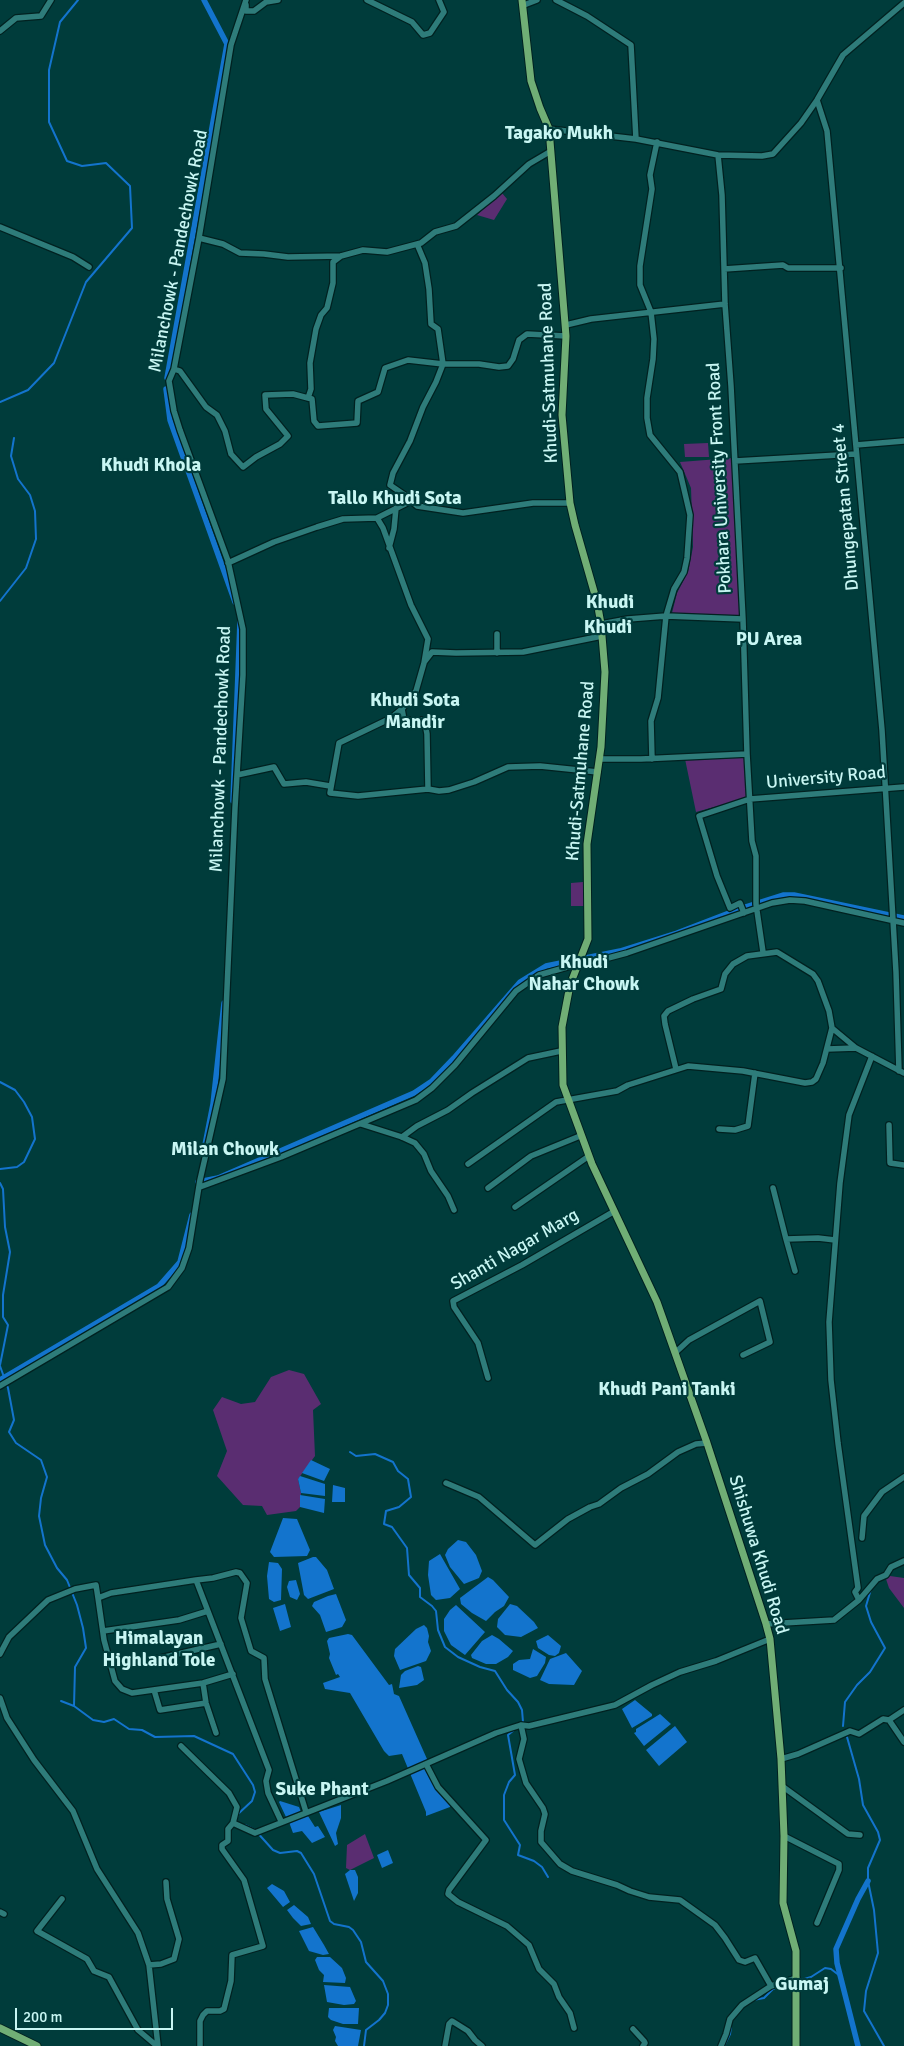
<!DOCTYPE html>
<style>
body{margin:0}
#map{position:relative;width:904px;height:2046px;overflow:hidden;background:#003c3b;font-family:Signika,sans-serif}
canvas{display:block}
.scale{position:absolute;left:15px;top:2008px;width:158px;height:22px;box-sizing:border-box;border:2px solid #c8f6f3;border-top:0;padding-left:6px;font-size:15px;line-height:18px;white-space:nowrap;color:#c8f6f3;-webkit-text-stroke:4px #003c3b;paint-order:stroke}
</style>
<div id="map">
<canvas width="904" height="2046"></canvas>
<div class="scale">200 m</div>
</div>
<script>
const context = document.querySelector('canvas').getContext('2d');
context.lineJoin = 'round';
function fillPath(path, color) { context.fillStyle = color; context.fill(path, 'evenodd'); }
const shape = rows => new Path2D(rows.map(r => 'M' + r).join(''));
function trace(path, color, width, dash) { context.strokeStyle = color; context.lineWidth = width; context.lineCap = dash ? 'butt' : 'round'; context.setLineDash(dash || []); context.stroke(path); }
function label(font, color, halo, rows, align = 'center') {
  context.font = font + ' Signika,sans-serif'; context.lineWidth = 4.5; context.setLineDash([]); context.textBaseline = 'middle'; context.strokeStyle = halo; context.fillStyle = color; for (const [text, x, y, turn = 0] of rows) {
    context.save(); context.translate(x, y); context.rotate((+turn || 0) * Math.PI / 180); context.textAlign = isNaN(turn) ? turn : align; if (halo) context.strokeText(text, 0, 0); context.fillText(text, 0, 0); context.restore();
  }
}
fillPath(shape([
 [502,193,507,199,494,220,477,215],
 [708,443,709,457,685,457,684,444],
 [732,458,740,617,672,613,677,593,688,572,693,547,691,488,680,462],
 [744,757,747,798,696,812,685,759],
 [583,882,584,906,571,906,571,883],
 [289,1370,304,1374,321,1404,313,1410,315,1456,298,1479,301,1493,300,1507,296,1511,267,1515,262,1506,243,1505,217,1476,227,1451,213,1410,222,1397,241,1404,255,1402,271,1377],
 [890,1576,904,1578,904,1608,889,1588,886,1579],
 [365,1834,374,1858,350,1870,346,1868,347,1845]
]), '#5a2d71');
fillPath(shape([
 [311,1460,330,1469,324,1481,302,1473],
 [300,1476,325,1484,325,1496,301,1493,298,1479],
 [333,1485,345,1488,345,1502,332,1502],
 [300,1495,325,1499,324,1513,300,1507],
 [283,1518,297,1519,310,1550,307,1556,274,1557,270,1552],
 [458,1540,466,1542,476,1555,482,1571,479,1578,464,1584,450,1567,445,1555,448,1549],
 [440,1554,460,1589,450,1598,436,1600,431,1595,428,1575,429,1561],
 [313,1557,316,1557,327,1570,334,1589,308,1599,304,1595,298,1563],
 [269,1562,278,1563,282,1569,281,1600,274,1602,269,1599,267,1576],
 [488,1577,493,1580,509,1597,504,1606,495,1612,486,1621,472,1613,461,1604,460,1598],
 [296,1580,300,1594,297,1600,290,1597,287,1587,289,1581],
 [336,1594,346,1620,342,1627,326,1632,320,1615,312,1606,314,1602,328,1596],
 [285,1604,291,1627,280,1631,273,1608],
 [510,1604,517,1606,534,1622,538,1628,521,1637,505,1635,497,1627,498,1619],
 [456,1605,485,1632,465,1655,451,1645,444,1631,444,1619,450,1610],
 [424,1625,427,1628,429,1636,428,1642,431,1651,426,1661,400,1670,394,1656,395,1649,416,1629],
 [348,1634,352,1635,389,1685,392,1684,394,1694,399,1696,427,1759,435,1781,452,1801,450,1807,426,1816,426,1812,402,1754,389,1756,384,1751,350,1693,325,1689,323,1683,340,1677,338,1674,336,1675,329,1658,330,1654,327,1641,329,1638],
 [492,1635,499,1639,513,1651,508,1657,496,1664,486,1664,472,1658,471,1655,482,1641],
 [548,1635,561,1646,559,1653,555,1656,549,1655,538,1648,536,1641],
 [533,1649,546,1657,545,1663,537,1676,530,1678,513,1670,513,1664,519,1660,530,1659],
 [566,1653,582,1671,574,1685,549,1684,540,1680,550,1659],
 [418,1666,421,1667,424,1680,417,1685,399,1688,401,1675,405,1671],
 [635,1700,652,1714,652,1716,632,1728,622,1709],
 [660,1714,671,1724,644,1746,634,1733,636,1732,636,1729],
 [675,1726,687,1742,659,1766,646,1750],
 [280,1801,299,1807,301,1812,286,1817,279,1802],
 [341,1805,341,1818,336,1833,338,1844,335,1846,319,1812],
 [308,1816,315,1827,318,1826,325,1837,312,1843,302,1831,293,1833,289,1822],
 [388,1850,393,1863,382,1868,377,1855],
 [350,1870,355,1870,358,1877,358,1893,354,1901,345,1874],
 [272,1884,284,1891,290,1902,283,1907,267,1888],
 [294,1905,308,1917,311,1924,301,1926,293,1918,287,1910],
 [313,1927,324,1945,329,1954,323,1955,309,1951,299,1931],
 [317,1957,330,1957,342,1968,346,1978,345,1983,323,1982,324,1975,319,1970,315,1960],
 [324,1985,350,1987,356,2001,354,2004,344,2005,327,2002],
 [329,2008,359,2008,358,2024,343,2024,331,2020,328,2017],
 [335,2026,361,2030,358,2046,338,2046,335,2041,336,2037,333,2030]
]), '#1374cd');
trace(shape([
 [0,402,28,390,54,363,86,282,132,228,130,186,106,163,82,166,67,161,49,122,49,70,60,22,78,0],
 [0,601,26,568,36,539,35,511,30,495,18,479,11,456,14,438],
 [0,1082,15,1090,24,1102,32,1117,35,1139,24,1162,17,1167,0,1169],
 [0,1183,3,1189,5,1227,10,1252,3,1295,3,1317,8,1325,0,1365],
 [0,1366,8,1388,14,1420,9,1432,16,1443,41,1460,47,1477,41,1498,39,1516,45,1545,57,1568,67,1580,77,1605,83,1628,86,1648,75,1667,74,1706],
 [350,1452,356,1456,375,1454,393,1462,398,1471,408,1479,411,1497,399,1507,386,1511,384,1524,392,1527,407,1548,409,1575,420,1588,420,1597,432,1606,436,1611,438,1630,445,1647,458,1657,480,1667,495,1671,507,1690,518,1702,522,1710,523,1722],
 [61,1701,74,1706,93,1720,104,1722,114,1719,129,1729,142,1730,155,1737,194,1736,233,1754,253,1785,255,1792,252,1801,238,1814,236,1821,238,1823],
 [843,1726,845,1702,857,1685,870,1672,885,1648,871,1622,866,1606,871,1589],
 [514,1730,508,1735,515,1775,509,1782,504,1795,504,1820,520,1845,518,1855,534,1861,542,1867,548,1877],
 [847,1737,859,1779,863,1805,878,1832,880,1840,868,1868,868,1881,874,1910,878,1953,866,1991,864,2011,884,2046],
 [245,1825,255,1830,273,1850,280,1853,297,1851,301,1853,314,1874,330,1921,334,1924,349,1927,353,1930,361,1942,366,1962,383,1981,388,1994,388,2005,385,2013,379,2020,366,2030,364,2046],
 [801,1980,811,1977,825,1968,831,1969,840,1976],
 [753,2000,764,1998,773,1989,793,1982],
 [724,2046,730,2034,731,2027]
]), '#1374cd', 2);
trace(shape([
 [167,378,227,44,204,0],
 [166,389,170,420,235,602],
 [233,801,240,621],
 [204,1150,213,1104,224,1003],
 [198,1182,218,1178,414,1093,432,1081,454,1058,520,982,546,966,620,951,677,933,742,908,783,895,794,895,904,918],
 [0,1380,159,1286,180,1262,192,1215],
 [858,2046,837,1963,836,1949,858,1899,868,1881]
]), '#1374cd', 5.5);
const minor = shape([
 [367,0,412,22,423,35,430,33,444,12,439,0],
 [556,0,587,16,631,45,636,139],
 [246,5,246,11,254,11,266,2,278,0],
 [524,5,537,0],
 [0,31,16,18,41,16,51,0],
 [817,100,827,131,882,730,896,972,899,1071],
 [549,129,636,139,718,155,762,156,773,154,801,123,817,100,843,55,904,3],
 [718,155,722,195,725,304,731,386,743,619,747,754,752,841,756,856,756,904,763,952],
 [0,227,73,257,89,267],
 [199,238,223,244,240,253,264,254,288,257,341,256,363,250,387,252,421,243,435,232,456,226,494,196,529,164,551,151],
 [417,244,425,263,429,289,431,324,438,329,443,364,479,364,499,367,508,366,513,359,519,340,527,334,566,336],
 [724,269,783,265,788,268,841,268],
 [566,325,591,319,725,304],
 [174,369,180,371,206,407,217,415,225,431,231,454,243,467,256,457,280,444,288,436,266,409,265,395,293,394,308,398,311,389,310,363,316,329,321,315,327,308,333,283,333,262,341,256],
 [308,398,312,399,314,421,318,426,357,423,358,401,378,392,385,368,408,360,443,364,436,382,423,407,410,441,393,473,390,485,409,498,411,501],
 [856,445,904,441],
 [735,461,856,454],
 [377,518,383,528,411,605,428,639,424,663,416,691,402,709,391,718,339,743,330,793,358,796,428,789,439,791,449,790,474,782,508,767,540,766,598,772],
 [389,548,394,529,396,508],
 [228,563,274,542,317,527,343,519,377,518,411,501,417,506,463,513,533,503,570,503],
 [601,624,628,619,666,616,743,619],
 [497,634,497,653],
 [425,661,432,652,456,653,523,652,602,636],
 [402,709,404,720,422,720,425,723,427,734,428,789],
 [600,759,641,759,747,754],
 [652,759,651,721,658,698,666,616,674,589,684,572,687,558,690,515,680,472,650,435,647,418,647,398,653,359,654,339,651,312,640,285,640,266,652,189,650,175,657,142],
 [237,775,274,767,284,784,306,782,330,786],
 [744,913,740,903,730,908,717,876,699,816,750,799,904,787],
 [827,1049,856,1048],
 [676,1069,665,1024,664,1016,668,1011,693,999,721,989,725,974,733,964,747,956,777,952,813,974,818,981,829,1011,832,1028,856,1048,904,1073],
 [361,1124,402,1137,415,1143,424,1154,431,1171,448,1196,454,1210],
 [889,1125,890,1163,904,1165],
 [719,1129,735,1130,748,1126,755,1073],
 [402,1137,417,1126,448,1110,472,1093,528,1058,561,1051],
 [468,1164,556,1102,617,1091,628,1085,688,1066,743,1071,805,1083,812,1082,816,1079,823,1063,832,1028],
 [200,1187,281,1157,416,1100,432,1088,455,1065,516,991,539,975,578,964,593,962,627,953,772,903,790,900,805,901,904,923],
 [488,1188,531,1156,580,1136],
 [773,1188,786,1239],
 [515,1207,589,1156],
 [795,1271,786,1239,818,1238,835,1240],
 [676,1352,689,1340,760,1301,770,1342,743,1355],
 [488,1378,478,1343,454,1307,453,1301,522,1265,613,1212],
 [0,1386,168,1287,182,1268,189,1248,200,1180,223,1079,235,808,243,675,243,629,228,561,180,430,174,411,169,381,174,369,199,238,231,45,246,0],
 [446,1483,479,1497,535,1545,568,1519,590,1507,599,1504,621,1488,648,1474,678,1452,696,1444,707,1443],
 [862,1538,864,1516,882,1492,904,1477],
 [98,1598,104,1640,115,1681,122,1689,132,1693,203,1683,233,1674],
 [859,1600,855,1592,858,1588,838,1443,831,1380,829,1322,840,1183,849,1115,872,1056],
 [766,1624,834,1620,859,1600,877,1579,886,1575,891,1567,904,1561],
 [103,1631,179,1620,208,1611],
 [0,1654,9,1637,48,1600,75,1589,96,1585,98,1598,111,1593,196,1580],
 [110,1661,156,1659,221,1644],
 [203,1683,206,1703,216,1733],
 [154,1690,160,1710,206,1703],
 [0,1698,7,1718,34,1760,73,1811,97,1869,138,1933,149,1965,158,2046],
 [889,1720,904,1710],
 [521,1725,524,1739,519,1759,526,1783,543,1808,545,1814,541,1831,541,1842,560,1864,572,1871,617,1885,630,1891,649,1897,680,1900,715,1925,725,1938,739,1960,745,1962,755,1958,771,1986],
 [181,1746,229,1793,237,1807,233,1823],
 [781,1759,798,1754,850,1731,859,1734,883,1719,889,1720,904,1742],
 [426,1764,438,1787,486,1840,449,1890,448,1894,458,1902,507,1926,529,1945,539,1969,554,1984,559,1997,570,2013,574,2028],
 [782,1786,848,1834,860,1835],
 [281,1821,268,1793,266,1781,269,1770,196,1580,213,1578,236,1572,240,1573,247,1583,241,1618,251,1651,264,1658,265,1679,306,1812],
 [784,1836,839,1864,839,1870,817,1923],
 [62,1899,37,1931,87,1959,94,1971,109,1977,138,2030,157,2046],
 [0,1912,4,1914],
 [149,1965,161,1964,174,1959,179,1939,167,1899,166,1882],
 [633,2029,644,2041,645,2043,643,2046],
 [200,2046,200,2021,203,2015,207,2011,220,2011,224,2009,231,1981,232,1955,263,1946,244,1880,222,1849,222,1845,228,1841,228,1829,233,1823,255,1833,387,1781,496,1733,521,1725,529,1726,615,1705,652,1685,680,1672,716,1661,770,1639],
 [445,2046,449,2024,452,2021,468,2031,475,2040,482,2046],
 [721,2046,726,2034,730,2019,742,2005,771,1986,797,1978]
]);
const major = shape([
 [522,0,531,81,540,108,549,129,566,336,562,415,570,503,575,525,597,602,601,624,605,672,601,747,587,844,588,939,570,985,562,1027,563,1085,592,1164,657,1302,707,1443,766,1624,770,1639,781,1759,784,1836,783,1903,796,1951,796,2046],
 [0,2028,37,2046]
]);
trace(minor, '#012120', 8);
trace(major, '#012120', 9);
trace(minor, '#2e7c7a', 5.5);
trace(major, '#70ae75', 7);
label('18px', '#c8f6f3', '#003c3b', [
 ["Milanchowk - Pandechowk Road",179,251,-79],
 ["Khudi-Satmuhane Road",549,373,-92],
 ["Pokhara University Front Road",720,478,-93],
 ["Dhungepatan Street 4",846,507,-95],
 ["Milanchowk - Pandechowk Road",221,749,-88],
 ["Khudi-Satmuhane Road",581,771,-85],
 ["University Road",826,778,-5],
 ["Shanti Nagar Marg",515,1250,-30],
 ["Shishuwa Khudi Road",758,1555,73]
]);
label('bold 19px', '#c8f6f3', '#003c3b', [
 ["Tagako Mukh",559,134],
 ["Khudi Khola",151,466],
 ["Tallo Khudi Sota",395,499],
 ["Khudi",610,603],
 ["Khudi",608,628],
 ["PU Area",769,640],
 ["Khudi Sota",415,701],
 ["Mandir",415,723],
 ["Khudi",584,963],
 ["Nahar Chowk",584,985],
 ["Milan Chowk",225,1150],
 ["Khudi Pani Tanki",667,1390],
 ["Himalayan",159,1639],
 ["Highland Tole",159,1661],
 ["Suke Phant",322,1790],
 ["Gumaj",802,1985]
]);
</script>
